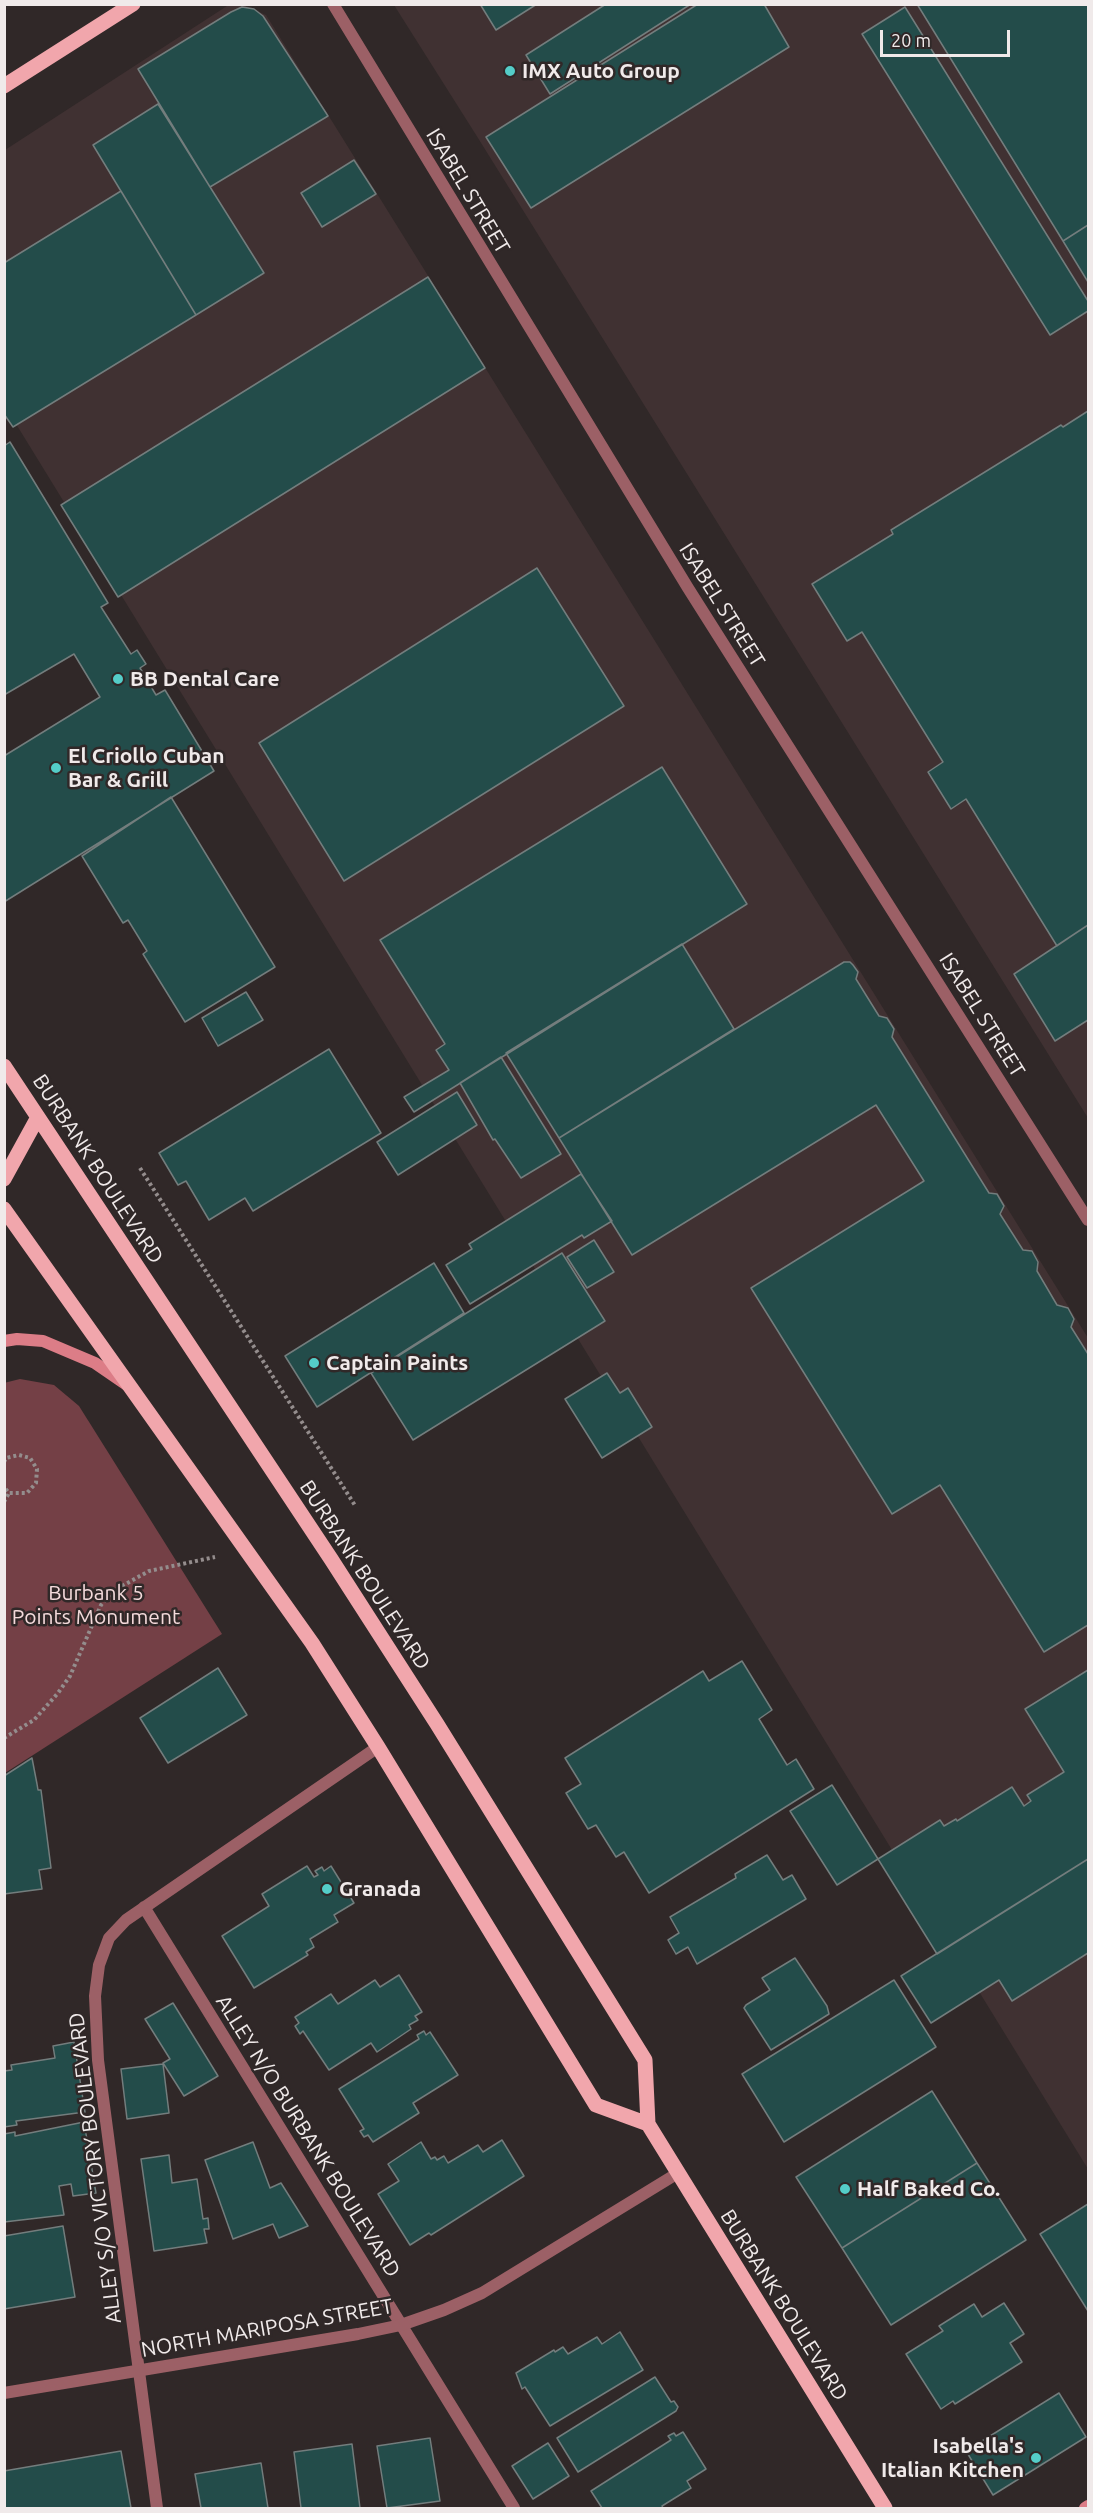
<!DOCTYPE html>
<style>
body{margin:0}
#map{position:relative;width:1093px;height:2513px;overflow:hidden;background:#302828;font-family:Ubuntu,sans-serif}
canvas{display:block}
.frame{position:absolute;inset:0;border:6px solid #f0eaea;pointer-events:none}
.scale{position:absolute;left:880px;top:30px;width:130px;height:27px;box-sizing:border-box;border:3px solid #f0eaea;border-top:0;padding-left:8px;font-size:18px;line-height:21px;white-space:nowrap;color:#f0eaea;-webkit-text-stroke:4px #302828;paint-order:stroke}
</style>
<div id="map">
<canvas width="1093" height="2513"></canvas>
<div class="frame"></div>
<div class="scale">20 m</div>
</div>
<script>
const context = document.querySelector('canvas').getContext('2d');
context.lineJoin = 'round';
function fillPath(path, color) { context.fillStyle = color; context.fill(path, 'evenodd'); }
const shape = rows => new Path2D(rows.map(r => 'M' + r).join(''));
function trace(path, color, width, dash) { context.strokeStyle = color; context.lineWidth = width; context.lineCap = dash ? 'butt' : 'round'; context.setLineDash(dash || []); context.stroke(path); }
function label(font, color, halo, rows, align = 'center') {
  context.font = font + ' Ubuntu,sans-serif'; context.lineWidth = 5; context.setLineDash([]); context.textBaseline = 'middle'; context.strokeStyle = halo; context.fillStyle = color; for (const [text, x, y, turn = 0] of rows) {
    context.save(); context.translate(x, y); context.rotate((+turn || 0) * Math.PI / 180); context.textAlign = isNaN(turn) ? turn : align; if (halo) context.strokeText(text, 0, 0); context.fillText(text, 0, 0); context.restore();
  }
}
fillPath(shape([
 [244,5,266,15,1088,1338,1088,2169,5,406,5,150,227,6],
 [394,5,1088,5,1088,1118,478,138]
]), '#403132');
fillPath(shape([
 [20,1379,54,1385,79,1406,222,1634,5,1773,4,1383]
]), '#744046');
const building = shape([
 [480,4,537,4,496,30,480,4],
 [606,4,691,4,550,94,526,55,606,4],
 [698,4,764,4,789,47,531,208,486,137,698,4],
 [917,4,1088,4,1088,225,1063,241,917,4],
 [242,7,254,9,263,16,328,116,210,187,138,69,231,12,242,7],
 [905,7,1088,301,1088,311,1050,335,862,34,905,7],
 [158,104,264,273,196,315,93,145,158,104],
 [354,160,376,194,322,227,301,193,354,160],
 [121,191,196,315,13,427,4,414,4,263,121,191],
 [1088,225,1088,282,1063,241,1088,225],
 [428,277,485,368,118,597,61,505,428,277],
 [1088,411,1088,925,1057,946,966,799,951,809,928,772,943,762,862,632,847,641,812,584,893,534,891,530,1061,425,1063,427,1088,411],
 [10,442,108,603,101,607,131,654,137,650,146,664,140,668,156,695,165,690,214,771,4,902,4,756,100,697,74,654,4,695,4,446,10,442],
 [537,568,624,706,344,881,259,743,537,568],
 [662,767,747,904,414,1112,404,1097,449,1070,436,1050,445,1044,380,940,662,767],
 [171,797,275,967,185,1022,143,954,147,951,128,920,123,923,82,856,171,797],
 [1088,925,1088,1020,1055,1041,1014,974,1088,925],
 [682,944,734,1029,559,1138,506,1053,682,944],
 [844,962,850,962,853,965,858,972,856,979,879,1016,887,1018,894,1029,892,1037,989,1193,997,1194,1004,1206,1000,1214,1023,1250,1032,1251,1038,1262,1037,1271,1057,1305,1068,1308,1074,1319,1071,1327,1088,1354,1088,1625,1044,1652,940,1485,892,1514,751,1288,924,1181,876,1105,632,1255,559,1138,844,962],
 [246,992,263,1020,218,1046,202,1018,246,992],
 [329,1049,381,1133,253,1211,245,1198,209,1220,186,1181,178,1185,159,1153,329,1049],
 [501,1057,561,1154,521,1178,495,1139,493,1140,460,1083,501,1057],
 [457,1092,477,1125,398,1175,377,1142,457,1092],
 [581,1174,612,1221,584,1238,582,1235,470,1304,446,1265,472,1249,469,1244,581,1174],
 [594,1240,614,1272,587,1288,567,1257,594,1240],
 [562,1253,605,1321,413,1440,371,1373,562,1253],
 [434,1263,464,1313,317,1407,285,1356,434,1263],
 [607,1373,620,1393,628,1388,652,1427,602,1458,565,1399,607,1373],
 [742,1661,772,1710,759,1719,787,1765,796,1759,814,1789,649,1893,624,1852,616,1857,596,1825,588,1829,566,1793,581,1784,565,1758,703,1671,709,1681,742,1661],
 [218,1668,247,1715,168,1763,140,1718,218,1668],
 [1088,1670,1088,1859,937,1954,878,1859,940,1820,944,1826,956,1819,957,1821,1012,1787,1024,1806,1031,1801,1027,1795,1064,1772,1025,1709,1088,1670],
 [32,1758,37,1784,38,1790,41,1790,51,1868,39,1870,42,1889,4,1894,4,1776,32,1758],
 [832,1785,878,1859,837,1885,790,1811,832,1785],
 [767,1855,783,1880,792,1875,806,1899,697,1964,688,1947,676,1954,668,1940,679,1933,670,1917,736,1878,735,1874,767,1855],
 [1088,1859,1088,1953,1012,2001,999,1980,931,2023,901,1976,1088,1859],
 [307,1866,314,1877,318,1875,315,1871,322,1867,324,1871,331,1866,354,1903,334,1915,338,1922,310,1939,314,1947,306,1952,308,1955,254,1988,222,1936,269,1906,262,1894,307,1866],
 [795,1958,827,2006,829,2014,771,2050,744,2008,746,2005,770,1990,762,1978,795,1958],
 [399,1975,422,2012,415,2016,418,2020,409,2025,411,2029,377,2052,371,2043,329,2070,303,2031,300,2034,295,2026,299,2023,295,2017,331,1994,338,2004,375,1980,380,1987,399,1975],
 [894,1980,936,2047,784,2142,742,2074,894,1980],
 [173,2003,218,2076,184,2096,163,2063,170,2059,145,2019,173,2003],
 [424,2031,426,2035,430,2032,458,2075,413,2103,419,2113,373,2142,368,2135,364,2137,360,2131,364,2129,339,2089,419,2039,417,2035,424,2031],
 [74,2042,85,2112,16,2121,17,2125,4,2127,4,2071,12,2070,11,2065,55,2058,53,2046,74,2042],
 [163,2064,169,2113,127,2119,121,2069,163,2064],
 [932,2091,977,2163,842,2248,796,2177,932,2091],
 [84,2122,96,2193,73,2196,71,2184,59,2186,64,2215,4,2222,4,2134,15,2132,15,2136,84,2122],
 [502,2140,524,2176,431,2235,429,2233,410,2245,378,2194,399,2181,388,2164,421,2142,431,2159,435,2157,437,2160,444,2156,448,2163,478,2145,483,2152,502,2140],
 [253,2142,270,2188,281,2183,308,2226,279,2238,273,2224,233,2239,205,2160,253,2142],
 [169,2155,172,2183,197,2179,203,2219,208,2218,209,2229,204,2229,207,2243,154,2251,141,2159,169,2155],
 [977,2163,1026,2240,891,2325,842,2248,977,2163],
 [1088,2204,1088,2311,1040,2234,1088,2204],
 [63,2226,75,2297,4,2309,4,2236,63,2226],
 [1004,2303,1024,2334,1010,2343,1022,2362,955,2404,953,2401,941,2409,906,2354,943,2331,939,2326,974,2304,982,2317,1004,2303],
 [620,2332,643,2370,550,2426,525,2387,522,2389,516,2373,554,2350,555,2352,563,2347,568,2354,597,2337,602,2344,620,2332],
 [655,2377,671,2402,674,2401,678,2407,676,2411,578,2472,557,2438,655,2377],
 [1059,2393,1086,2437,993,2495,966,2451,1059,2393],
 [683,2432,706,2469,687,2481,691,2488,662,2506,663,2508,602,2508,591,2491,671,2440,668,2436,674,2433,676,2436,683,2432],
 [430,2438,440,2501,387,2508,377,2446,430,2438],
 [548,2443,569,2476,533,2499,512,2466,548,2443],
 [352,2444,360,2508,301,2508,294,2452,352,2444],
 [121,2451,131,2508,4,2508,4,2471,121,2451],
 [261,2463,268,2508,201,2508,195,2474,261,2463]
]);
fillPath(building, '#234c4a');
trace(building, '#737d7d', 1.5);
trace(shape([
 [140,1168,356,1507],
 [4,1462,6,1458,19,1455,30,1458,37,1469,36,1483,27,1493,9,1493,4,1487],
 [4,1502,9,1493],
 [4,1738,34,1720,58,1693,70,1676,101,1605,113,1591,149,1571,215,1557]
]), '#948d8d', 4, [3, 3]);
trace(shape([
 [144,1907,514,2508],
 [157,2508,98,2060,95,1996,99,1965,109,1938,126,1920,378,1747]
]), '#9c6066', 12);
trace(shape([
 [333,4,688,588,1088,1220],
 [4,2393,358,2334,401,2325,444,2310,482,2293,678,2173]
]), '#9c6066', 12);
trace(shape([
 [4,1341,17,1339,43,1341,95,1363,127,1385],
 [1085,2508,1088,2506]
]), '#dc7d87', 12);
trace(shape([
 [4,86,133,4],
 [4,1066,331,1559,437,1724,645,2060,648,2124,885,2508],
 [4,1179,38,1117],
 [4,1209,312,1643,378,1747,596,2105,648,2124]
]), '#f1a6ac', 15);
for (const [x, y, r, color] of [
 [510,71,6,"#54cdc8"],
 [118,679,6,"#54cdc8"],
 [56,768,6,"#54cdc8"],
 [314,1363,6,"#54cdc8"],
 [327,1889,6,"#54cdc8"],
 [845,2189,6,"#54cdc8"],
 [1036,2458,6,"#54cdc8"]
]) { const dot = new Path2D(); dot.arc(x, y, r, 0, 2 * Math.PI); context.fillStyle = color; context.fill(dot); trace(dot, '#302828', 2); }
label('bold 21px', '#f0eaea', '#302828', [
 ["IMX Auto Group",522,71],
 ["BB Dental Care",130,679],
 ["El Criollo Cuban",68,756],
 ["Bar & Grill",68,780],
 ["Captain Paints",326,1363],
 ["Granada",339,1889],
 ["Half Baked Co.",857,2189],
 ["Isabella's",1024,2446,"right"],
 ["Italian Kitchen",1024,2470,"right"]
], 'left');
label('21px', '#f0eaea', '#302828', [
 ["ISABEL STREET",468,191,59],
 ["ISABEL STREET",722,605,58],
 ["ISABEL STREET",982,1015,58],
 ["BURBANK BOULEVARD",98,1169,57],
 ["BURBANK BOULEVARD",365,1575,57],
 ["ALLEY N/O BURBANK BOULEVARD",308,2136,58],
 ["ALLEY S/O VICTORY BOULEVARD",95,2168,-97],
 ["BURBANK BOULEVARD",784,2305,58],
 ["NORTH MARIPOSA STREET",267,2328,-10]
]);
label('21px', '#f4dadb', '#302828', [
 ["Burbank 5",96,1593],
 ["Points Monument",96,1617]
]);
</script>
